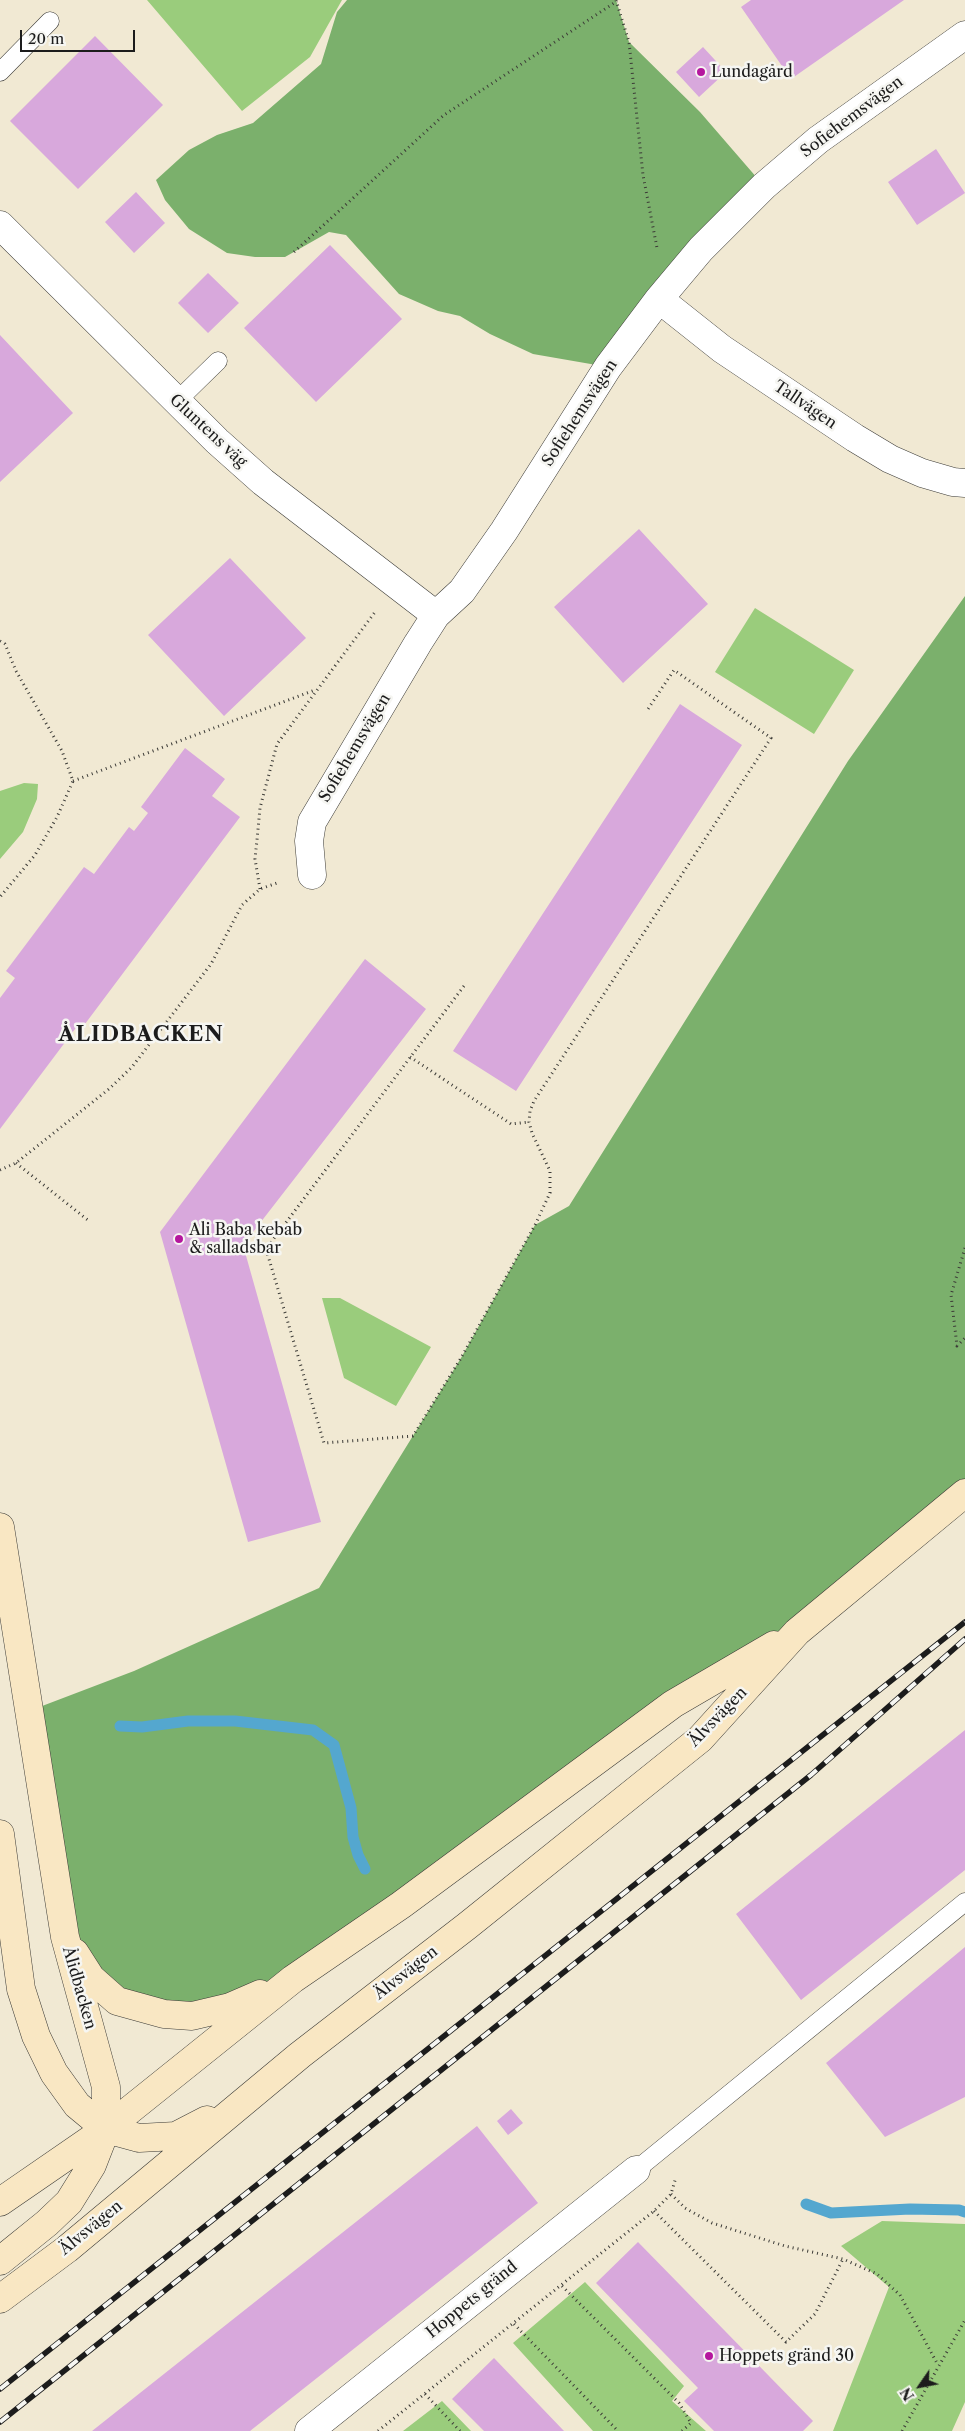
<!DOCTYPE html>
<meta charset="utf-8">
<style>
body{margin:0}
#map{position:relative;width:965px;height:2431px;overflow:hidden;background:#f1e9d3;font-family:"Libre Caslon Text",serif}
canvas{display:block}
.north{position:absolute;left:895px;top:2361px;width:50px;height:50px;-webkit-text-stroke:4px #f6f6f2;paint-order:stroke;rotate:237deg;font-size:14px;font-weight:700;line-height:20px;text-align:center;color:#1c1c1c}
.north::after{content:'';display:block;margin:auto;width:18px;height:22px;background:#1c1c1c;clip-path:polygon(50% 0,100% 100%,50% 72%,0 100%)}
.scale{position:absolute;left:20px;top:30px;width:115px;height:22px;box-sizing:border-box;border:2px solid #1c1c1c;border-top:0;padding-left:6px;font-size:15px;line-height:18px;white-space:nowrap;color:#1c1c1c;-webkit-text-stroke:4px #f6f6f2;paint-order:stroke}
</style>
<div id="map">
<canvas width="965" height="2431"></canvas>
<div class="north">N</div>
<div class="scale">20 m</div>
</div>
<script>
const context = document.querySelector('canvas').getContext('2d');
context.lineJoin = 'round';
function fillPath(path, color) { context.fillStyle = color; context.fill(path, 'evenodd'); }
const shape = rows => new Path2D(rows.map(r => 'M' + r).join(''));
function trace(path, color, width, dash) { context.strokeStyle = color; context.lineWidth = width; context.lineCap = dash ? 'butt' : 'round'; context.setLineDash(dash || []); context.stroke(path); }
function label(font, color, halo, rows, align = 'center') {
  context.font = font + ' "Libre Caslon Text",serif'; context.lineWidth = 5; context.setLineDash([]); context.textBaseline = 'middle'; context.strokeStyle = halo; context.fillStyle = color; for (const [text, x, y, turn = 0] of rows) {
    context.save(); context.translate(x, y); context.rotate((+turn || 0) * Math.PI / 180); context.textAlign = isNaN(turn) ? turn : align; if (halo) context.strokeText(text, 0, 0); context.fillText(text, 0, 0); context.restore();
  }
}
fillPath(shape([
 [147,0,342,0,310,57,242,111],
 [755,608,854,670,814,734,715,672],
 [24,783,38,784,37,799,23,832,0,859,0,791],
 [322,1298,340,1298,431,1347,396,1406,344,1378],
 [882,2221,965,2224,965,2402,952,2431,833,2431,889,2287,841,2246],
 [585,2282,684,2386,672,2401,706,2431,593,2431,513,2343],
 [442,2401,471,2431,403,2431]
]), '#9acc7c');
fillPath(shape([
 [347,0,616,0,629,42,700,112,764,186,608,367,533,354,490,334,460,316,438,311,399,294,346,235,329,232,285,257,255,257,227,253,189,229,165,200,156,180,189,150,217,135,253,123,321,64,337,12],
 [965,596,965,1493,797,1632,517,1821,230,2007,117,2001,65,1937,29,1711,134,1671,319,1588,461,1358,535,1225,569,1206,848,761]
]), '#7bb06c');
trace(shape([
 [120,1726,142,1727,188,1721,235,1721,313,1730,334,1745,351,1808,353,1837,358,1855,365,1869],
 [806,2204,831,2213,910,2209,959,2210,965,2212]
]), '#54a7cf', 11);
fillPath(shape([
 [751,0,904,0,791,79,741,7],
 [95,36,163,105,78,189,10,121],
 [703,47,726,72,699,97,676,72],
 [936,149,965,193,917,225,888,182],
 [136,192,165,223,134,253,105,222],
 [330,245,402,319,316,402,244,328],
 [208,273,239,303,208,333,178,303],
 [0,335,73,413,0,482],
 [639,529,708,604,623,683,554,607],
 [230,558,306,638,224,716,148,635],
 [680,704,742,745,516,1091,453,1051],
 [185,748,225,779,212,796,240,817,82,1028,78,1025,0,1129,0,998,15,978,6,971,84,867,94,874,129,827,134,831,148,813,141,807],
 [365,959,426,1009,243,1245,321,1522,248,1542,160,1232],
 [965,1730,965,1870,801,2000,736,1914],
 [965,1947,965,2097,885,2137,826,2063],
 [511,2109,523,2123,508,2135,497,2121],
 [477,2126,538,2203,250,2431,92,2431],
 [638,2242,813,2421,803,2431,714,2431,684,2401,698,2388,596,2283],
 [494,2358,564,2431,484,2431,452,2399]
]), '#d8a8dc');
const lane = shape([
 [0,72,50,21],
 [176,402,218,361],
 [636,2170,965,1902]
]);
const street = shape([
 [0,225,217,441,263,482,436,615],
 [659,299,722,349,855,438,890,459,922,473,953,482,965,483],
 [312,875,309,841,312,822,418,643,436,615,462,591,504,531,608,367,659,299,701,249,764,186,818,140,965,35],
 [309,2431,636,2170]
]);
const secondary = shape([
 [0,1527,65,1937,106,2087,106,2129,92,2165,69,2202,47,2223,0,2261],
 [0,1834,21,1989,36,2036,54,2073,77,2105,106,2129,139,2138,176,2136,207,2120],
 [75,1953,91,1978,117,2001,164,2014,192,2016,230,2007,260,1994],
 [0,2202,106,2129,293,1979,401,1905,673,1704,774,1645],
 [0,2299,67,2249,300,2055,467,1926,700,1739,797,1632,965,1493]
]);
trace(lane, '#3c3b37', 19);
trace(street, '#3c3b37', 29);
trace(secondary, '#3c3b37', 29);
trace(shape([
 [616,0,629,42,643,175,657,248],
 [294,252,444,115,617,1],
 [0,641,5,644,16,671,62,751,73,781,57,817,35,855,0,897],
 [73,781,315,690],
 [260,889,255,859,257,840,260,808,277,744,375,612],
 [464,986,266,1249,324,1443,413,1436,461,1358,535,1225,550,1193,550,1171,532,1133,529,1122,530,1111,534,1101,771,738,674,670,648,709],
 [410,1057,511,1124,529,1122],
 [16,1163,89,1221],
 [0,1170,16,1163,109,1089,132,1067,211,964,242,905,260,889,280,882],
 [965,1248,951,1295,957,1346,965,1338],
 [671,2194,685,2208,712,2223,785,2246,843,2259,877,2274,900,2295,938,2365],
 [654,2211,786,2342,815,2314,843,2259],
 [562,2286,679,2403,691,2423,682,2431],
 [514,2324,618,2431],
 [425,2394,460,2431],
 [378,2431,654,2211,671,2194,676,2177],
 [902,2431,965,2320]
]), '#3c3b37', 3, [1, 4]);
trace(lane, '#fff', 18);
trace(street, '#fff', 28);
trace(secondary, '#f9e7c3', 28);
const rail = shape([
 [0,2389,965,1622],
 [0,2422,811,1775,965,1639]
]);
trace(rail, '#1c1c1c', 5.5);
trace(rail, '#f6f6f2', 4, [11]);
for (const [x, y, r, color] of [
 [701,72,5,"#b5179e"],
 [179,1239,5,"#b5179e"],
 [709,2356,5,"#b5179e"]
]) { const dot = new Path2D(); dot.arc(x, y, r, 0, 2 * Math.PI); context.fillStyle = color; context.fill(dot); trace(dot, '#f6f6f2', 2); }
label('16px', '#1c1c1c', '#f6f6f2', [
 ["Lundagård",711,72],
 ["Ali Baba kebab",189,1230],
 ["& salladsbar",189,1248],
 ["Hoppets gränd 30",719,2356]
], 'left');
label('16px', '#1c1c1c', '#f6f6f2', [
 ["Sofiehemsvägen",852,117,-37],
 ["Tallvägen",805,405,34],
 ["Sofiehemsvägen",580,413,-57],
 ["Gluntens väg",208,431,43],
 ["Sofiehemsvägen",355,748,-59],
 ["Älvsvägen",718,1717,-46],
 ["Älvsvägen",406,1973,-38],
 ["Ålidbacken",79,1988,74],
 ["Älvsvägen",91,2228,-39],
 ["Hoppets gränd",472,2300,-39]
]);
context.letterSpacing = '1px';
label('bold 21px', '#1c1c1c', '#f6f6f2', [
 ["ÅLIDBACKEN",141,1035]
]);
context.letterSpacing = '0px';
</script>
